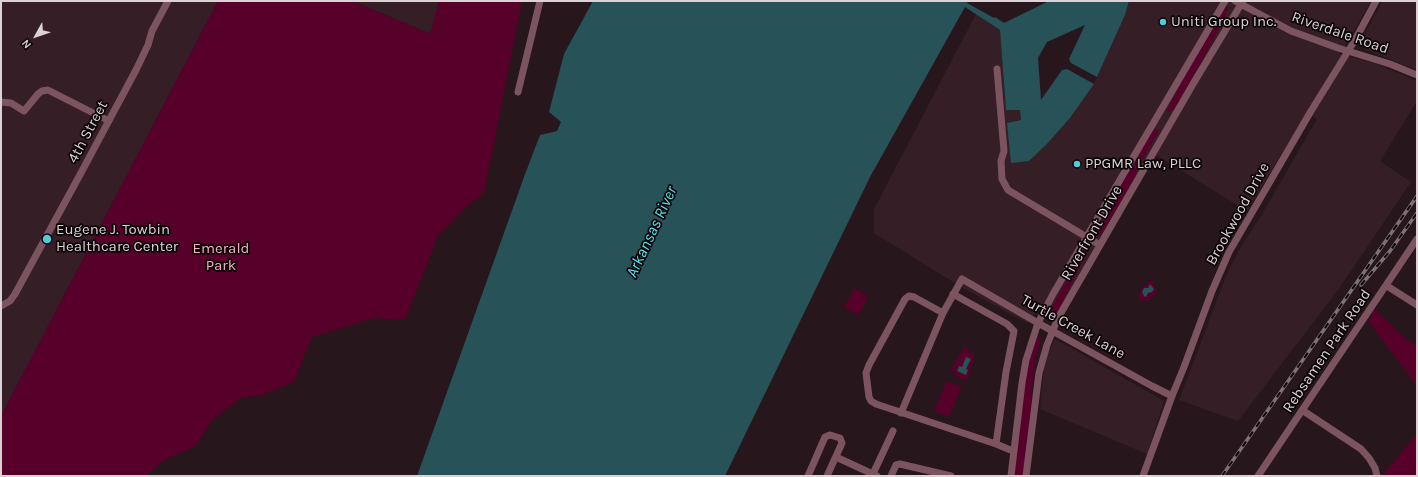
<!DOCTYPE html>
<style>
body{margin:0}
#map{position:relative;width:1418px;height:477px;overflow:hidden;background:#27171c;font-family:Karla,sans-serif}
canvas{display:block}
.frame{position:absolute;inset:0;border:2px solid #dcd1d4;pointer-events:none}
.north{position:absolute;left:16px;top:16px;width:40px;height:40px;-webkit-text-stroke:3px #0b0507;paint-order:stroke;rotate:230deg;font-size:11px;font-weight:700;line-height:16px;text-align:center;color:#dcd1d4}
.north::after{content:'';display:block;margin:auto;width:14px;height:18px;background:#dcd1d4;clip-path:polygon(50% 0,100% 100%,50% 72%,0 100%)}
</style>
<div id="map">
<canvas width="1418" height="477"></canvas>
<div class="frame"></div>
<div class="north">N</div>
</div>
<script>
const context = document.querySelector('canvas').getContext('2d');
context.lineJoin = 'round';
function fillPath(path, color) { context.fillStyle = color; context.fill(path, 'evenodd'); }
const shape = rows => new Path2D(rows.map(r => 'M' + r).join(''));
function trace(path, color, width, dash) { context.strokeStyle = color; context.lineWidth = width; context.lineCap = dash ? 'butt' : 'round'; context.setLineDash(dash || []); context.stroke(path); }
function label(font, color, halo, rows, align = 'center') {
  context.font = font + ' Karla,sans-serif'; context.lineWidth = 3.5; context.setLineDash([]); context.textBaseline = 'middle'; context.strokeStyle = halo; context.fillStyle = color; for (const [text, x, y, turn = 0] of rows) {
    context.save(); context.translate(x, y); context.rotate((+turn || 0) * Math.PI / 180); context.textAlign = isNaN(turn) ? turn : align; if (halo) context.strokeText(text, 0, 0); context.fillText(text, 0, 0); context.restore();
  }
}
fillPath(shape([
 [1,1,218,1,1,416],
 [353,1,439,1,431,34],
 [1129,1,1371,1,1349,39,1339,54,1374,63,1417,81,1417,101,1380,161,1411,182,1338,290,1238,421,1179,400,1226,276,1240,248,1261,216,1317,119,1307,112,1247,211,1156,155,1061,319,1038,311,1027,323,961,287,874,233,874,209,976,14,1000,30,1006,110,1020,110,1021,120,1008,123,1029,161,1046,145,1070,118,1094,84,1125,15],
 [1383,1,1417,1,1417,70,1364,49,1362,38],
 [1055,339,1164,401,1147,454,1040,409,1044,368,1048,353]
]), '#351e25');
fillPath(shape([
 [218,1,353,1,430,34,439,1,522,1,484,193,465,208,438,236,405,320,374,318,312,337,294,382,262,395,241,398,211,421,196,446,163,461,146,476,1,476,1,416],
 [1227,6,1228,7,1224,19,1191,81,1175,108,1172,111,1168,112,1167,110,1198,51,1224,8],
 [1155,129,1158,130,1159,131,1144,157,1128,191,1103,232,1100,235,1097,235,1097,231,1115,198,1128,171,1152,131],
 [1086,246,1088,246,1089,249,1058,311,1051,319,1050,317,1053,305],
 [1151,280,1154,282,1153,283,1157,290,1155,295,1151,297,1149,300,1146,301,1144,299,1140,301,1138,297,1143,286,1147,285,1149,281],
 [855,288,868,296,863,308,862,308,858,315,844,307],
 [1374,308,1401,335,1417,346,1417,386,1369,322],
 [1039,336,1041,337,1040,344,1036,356,1032,385,1031,408,1023,476,1013,476,1021,405,1030,355,1036,340],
 [964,347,969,349,970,353,974,354,974,358,968,378,964,380,954,375,956,372,951,370],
 [947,381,962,387,949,417,934,411],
 [1417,433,1417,473,1415,476,1382,476]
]), '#56002a');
fillPath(shape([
 [593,1,968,1,967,3,994,18,995,17,1004,23,1049,1,1129,1,1125,15,1097,77,1071,63,1069,59,1085,25,1047,42,1038,58,1041,100,1062,70,1067,69,1094,84,1070,118,1046,145,1029,161,1011,163,1007,123,1021,120,1020,110,1006,110,1000,30,965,7,870,177,725,476,417,476,524,177,540,135,557,131,561,122,549,112,564,54],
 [1150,284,1154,289,1152,292,1148,293,1146,297,1144,296,1142,292,1144,288,1148,288],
 [966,357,971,359,966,369,968,370,966,375,957,371,959,366,962,367]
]), '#275257');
trace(shape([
 [1235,1,1291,31,1338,48,1390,64,1417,75],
 [997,69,1004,151,1001,161,1002,179,1008,190,1100,245],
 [518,92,540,1],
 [1,102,11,103,24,111,38,94,42,91,48,90,109,121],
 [1387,286,1417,305],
 [953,294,1007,324,1014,331,1006,372,996,444],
 [1,306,10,301,15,294,82,171,136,70,148,45,152,31,168,1],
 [943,313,962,279,1038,323,1152,386,1172,396],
 [1302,410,1361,449,1369,458,1375,468,1377,476],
 [901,413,943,313,914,297,909,296,905,299,869,365,866,373,869,397,871,401,876,404,996,444,1013,451],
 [836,457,877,476],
 [808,476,825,437,830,435,840,438,842,443,827,476],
 [872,476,893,431],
 [891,476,896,465,900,464,951,476],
 [1011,476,1022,383,1026,360,1038,323,1053,294,1225,1],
 [1026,476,1039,373,1047,345,1058,318,1193,84,1243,1],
 [1143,476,1172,396,1184,367,1212,291,1229,252,1311,111,1355,40,1376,1],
 [1258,476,1417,239]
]), '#7b545f', 7);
const rail = shape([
 [1361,285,1390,251,1417,213],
 [1222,476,1417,196]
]);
trace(rail, '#7e7074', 3.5);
trace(rail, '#0b0507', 2, [6]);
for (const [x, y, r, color] of [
 [1163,22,4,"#52cbd8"],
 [1077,164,4,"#52cbd8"],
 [47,239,5,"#52cbd8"]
]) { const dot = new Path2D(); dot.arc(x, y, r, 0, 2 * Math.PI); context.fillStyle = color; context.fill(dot); trace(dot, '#0b0507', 1.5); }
label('15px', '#dcd1d4', '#0b0507', [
 ["Uniti Group Inc.",1171,22],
 ["PPGMR Law, PLLC",1085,164],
 ["Eugene J. Towbin",56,230],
 ["Healthcare Center",56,247]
], 'left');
label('15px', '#dcd1d4', '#0b0507', [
 ["Riverdale Road",1340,33,19],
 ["4th Street",88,132,-62],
 ["Brookwood Drive",1238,214,-61],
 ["Riverfront Drive",1092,233,-60],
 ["Turtle Creek Lane",1073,327,29],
 ["Rebsamen Park Road",1327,351,-56]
]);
label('15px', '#fab0c6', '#0b0507', [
 ["Emerald",221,249],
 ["Park",221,266]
]);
label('italic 16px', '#54e2f1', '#0b0507', [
 ["Arkansas River",652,232,-65]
]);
</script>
